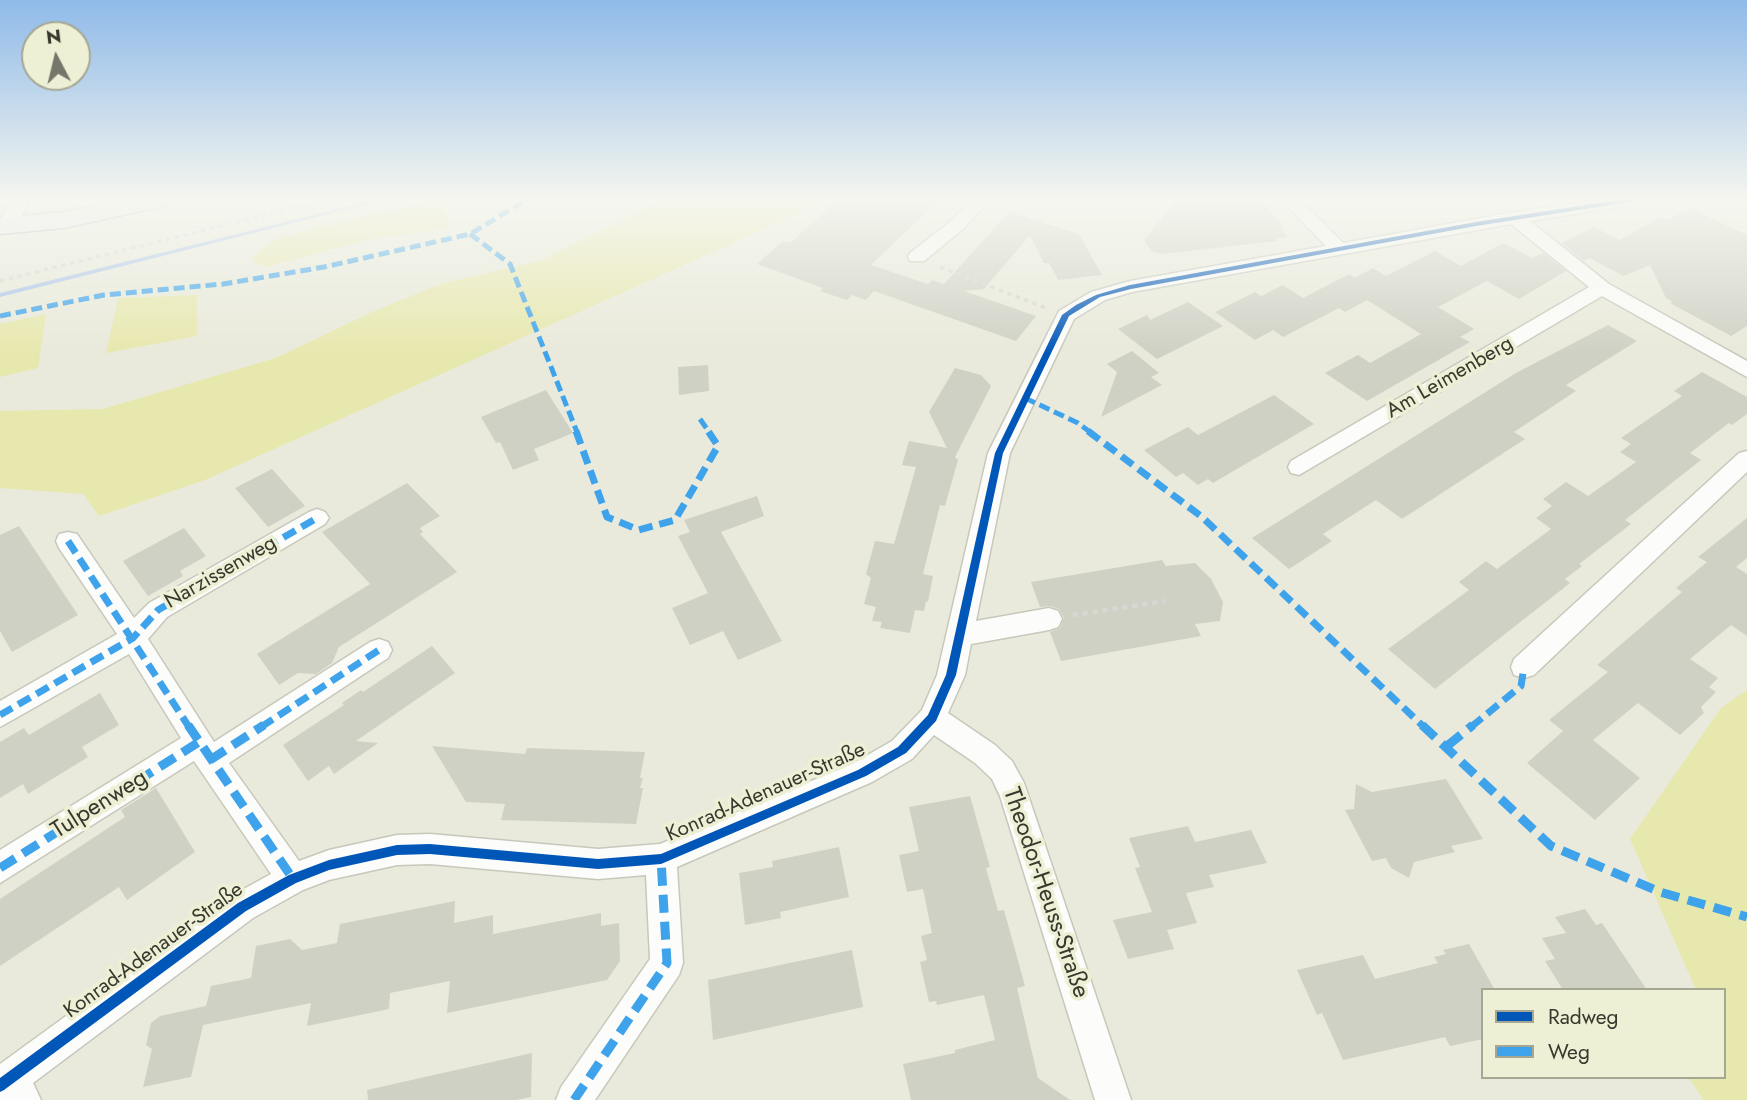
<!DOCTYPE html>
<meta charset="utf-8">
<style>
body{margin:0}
#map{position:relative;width:1747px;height:1100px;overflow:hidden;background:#e9eadb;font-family:Jost,sans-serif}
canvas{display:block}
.legend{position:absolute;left:1481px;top:988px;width:245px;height:91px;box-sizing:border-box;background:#eef0d5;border:2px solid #a5a792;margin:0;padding:9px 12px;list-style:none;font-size:21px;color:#38392e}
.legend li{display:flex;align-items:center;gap:14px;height:35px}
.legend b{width:35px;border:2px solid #a5a792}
.north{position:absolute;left:21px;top:21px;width:70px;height:70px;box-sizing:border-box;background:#eef0d5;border:2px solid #a5a792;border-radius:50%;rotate:353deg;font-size:19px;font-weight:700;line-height:28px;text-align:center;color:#38392e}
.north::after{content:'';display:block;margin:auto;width:24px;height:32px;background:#76776b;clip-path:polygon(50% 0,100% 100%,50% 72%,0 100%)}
</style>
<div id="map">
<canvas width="1747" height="1100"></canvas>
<ul class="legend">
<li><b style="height:9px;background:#0057b8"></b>Radweg</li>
<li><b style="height:9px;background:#3fa3eb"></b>Weg</li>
</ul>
<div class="north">N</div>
</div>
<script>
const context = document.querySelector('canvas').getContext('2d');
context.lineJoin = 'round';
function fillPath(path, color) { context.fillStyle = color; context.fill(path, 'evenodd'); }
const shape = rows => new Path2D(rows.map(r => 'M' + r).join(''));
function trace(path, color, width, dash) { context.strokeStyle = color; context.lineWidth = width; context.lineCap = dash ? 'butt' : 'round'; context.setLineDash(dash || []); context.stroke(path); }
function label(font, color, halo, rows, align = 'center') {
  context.font = font + ' Jost,sans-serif'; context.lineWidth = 7; context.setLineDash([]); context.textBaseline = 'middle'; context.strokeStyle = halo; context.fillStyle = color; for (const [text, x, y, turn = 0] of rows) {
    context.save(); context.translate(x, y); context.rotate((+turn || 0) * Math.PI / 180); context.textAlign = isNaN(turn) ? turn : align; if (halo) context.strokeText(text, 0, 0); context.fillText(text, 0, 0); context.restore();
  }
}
fillPath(shape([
 [431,200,438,200,453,227,372,239,265,267,251,259,274,239],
 [663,200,817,200,800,213,205,480,99,516,83,494,0,488,0,411,103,409,276,358,372,312,440,284,539,261],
 [197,295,197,336,106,353,118,298],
 [46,314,38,368,0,377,0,324],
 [1747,690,1747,1100,1704,1100,1688,1077,1724,1077,1724,990,1696,990,1630,839,1721,708]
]), '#e7e8ae');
fillPath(shape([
 [373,200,385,200,0,297,0,293,373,200]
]), '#a9c3eb');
fillPath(shape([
 [838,200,939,200,871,265,928,284,932,280,944,284,1009,212,1079,234,1102,275,1058,280,1049,263,1044,263,1030,235,984,289,964,291,1036,316,1016,341,874,291,866,300,852,295,847,300,820,291,823,288,757,264,783,241,790,243],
 [1176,200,1261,200,1285,229,1281,229,1288,237,1276,238,1278,241,1163,254,1151,251,1144,240],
 [1689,208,1747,235,1747,326,1731,336,1670,303,1673,302,1666,298,1650,265,1624,276,1589,258,1584,261,1562,243,1594,227,1619,240,1662,217,1667,220],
 [1503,243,1532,258,1543,253,1566,271,1519,299,1487,281,1438,307,1474,329,1460,337,1470,342,1367,401,1325,373,1358,355,1370,363,1421,334,1367,300,1345,312,1339,308,1283,337,1273,330,1255,340,1215,312,1255,292,1261,296,1283,285,1303,298,1349,274,1355,278,1373,268,1386,276,1435,251,1461,266],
 [1188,302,1223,326,1157,359,1118,329,1147,315,1150,320],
 [1608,325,1637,341,1566,385,1576,391,1514,432,1525,439,1402,519,1376,500,1323,534,1332,541,1289,569,1252,538,1516,373],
 [1132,351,1159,373,1151,377,1162,385,1101,417,1117,372,1107,364],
 [708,365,709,391,679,395,678,367],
 [955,368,981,375,991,386,955,457,958,460,945,506,940,505,923,574,933,576,928,602,926,601,924,611,915,610,910,633,880,628,882,622,872,621,876,607,864,604,871,578,866,574,875,541,894,544,916,467,902,465,909,441,947,448,929,412],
 [1702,372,1747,397,1747,414,1732,425,1729,423,1690,453,1701,460,1625,520,1631,524,1579,564,1582,566,1565,579,1570,583,1435,689,1388,649,1469,590,1459,582,1486,561,1497,569,1551,529,1536,518,1552,506,1543,499,1566,482,1588,496,1636,462,1620,452,1631,444,1621,438,1682,396,1674,391],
 [546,390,573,433,534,449,539,460,513,470,500,442,496,443,481,417],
 [1274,395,1314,424,1213,483,1208,479,1198,485,1183,473,1176,477,1144,450,1188,427,1198,435],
 [272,469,305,506,268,527,235,488],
 [407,483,440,516,420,528,423,532,420,534,457,572,339,647,332,663,316,674,298,673,279,685,257,654,370,584,322,532],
 [757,496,764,516,721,532,782,641,738,660,723,631,690,645,672,608,708,593,678,536,690,532,684,520],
 [1747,518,1747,558,1736,567,1747,574,1747,636,1731,625,1690,659,1718,678,1709,687,1716,692,1701,707,1704,713,1680,735,1638,703,1593,740,1640,778,1595,820,1527,763,1563,731,1549,720,1608,672,1597,665,1682,592,1676,588,1707,562,1698,557],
 [19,526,78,615,12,652,0,631,0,535],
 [184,528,206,556,180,571,183,576,148,596,123,561],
 [1162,560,1166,566,1195,563,1211,579,1223,602,1220,621,1195,624,1201,636,1061,661,1050,632,1060,628,1064,618,1059,609,1050,606,1040,607,1031,582],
 [432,646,455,673,356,741,378,743,334,774,329,766,308,781,283,745,344,705,342,703,361,690,363,692],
 [100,693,119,725,82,747,88,757,28,794,23,784,0,798,0,742,24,728,29,735],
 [432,746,525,754,527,748,645,752,640,778,643,778,640,788,643,788,636,824,501,820,505,804,466,802],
 [1446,779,1483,839,1451,846,1455,852,1414,862,1409,878,1391,868,1386,858,1372,861,1345,810,1354,809,1356,784,1372,792],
 [156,788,195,852,127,900,119,887,0,966,0,899,125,817,121,810],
 [970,796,990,867,986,868,998,911,1004,910,1025,986,1017,988,1038,1078,1070,1100,911,1100,903,1064,955,1053,955,1050,995,1040,984,995,937,1005,936,1001,929,1002,920,962,927,960,921,936,932,933,923,889,907,892,899,855,919,851,909,807],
 [1188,826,1195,842,1251,830,1267,863,1209,875,1214,887,1186,893,1197,923,1167,930,1174,949,1128,959,1113,920,1152,912,1135,868,1140,867,1129,838],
 [839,847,849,897,780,912,781,918,745,925,739,873,773,867,772,861],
 [455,901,454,923,493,915,493,934,601,913,601,926,619,923,620,961,607,980,447,1013,450,981,390,993,389,1009,307,1026,311,1003,203,1025,191,1077,143,1087,152,1049,146,1045,151,1023,160,1016,206,1006,211,986,251,978,256,946,290,939,302,950,337,943,340,924],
 [1585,909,1596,925,1602,923,1647,990,1563,990,1545,961,1555,959,1542,938,1566,933,1555,917],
 [1469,944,1495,990,1483,990,1483,1039,1450,1046,1445,1037,1343,1060,1322,1013,1317,1015,1297,970,1363,955,1375,979,1438,963,1434,957,1446,954,1443,950],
 [852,950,863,1007,713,1040,708,980],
 [532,1053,531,1097,516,1100,368,1100,367,1090]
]), '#d0d1c5');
const minor = shape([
 [12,200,30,200,13,230,1,230,0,222,12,200],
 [971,200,990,200,963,229,924,261,910,261,908,257,910,253,951,221,971,200],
 [1281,200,1300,200,1343,243,1514,212,1595,200,1639,200,1630,205,1530,221,1609,284,1747,361,1747,377,1602,296,1299,475,1291,473,1288,467,1291,461,1589,287,1511,224,1132,292,1105,300,1074,319,1010,453,976,621,1049,608,1058,611,1062,619,1058,627,1049,630,971,644,965,675,948,713,995,745,1012,761,1024,783,1131,1100,1095,1100,1000,796,992,779,975,763,934,735,912,759,872,782,677,867,683,963,679,975,595,1100,556,1100,561,1087,650,959,646,875,598,879,430,864,397,865,329,880,303,890,253,918,33,1083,41,1100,0,1100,0,1064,231,896,271,874,194,761,0,883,0,850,181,738,129,654,0,727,0,701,117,634,59,548,56,541,59,534,68,532,77,534,134,618,149,603,309,512,317,509,325,512,329,518,325,524,167,617,148,639,214,742,370,642,379,639,388,642,392,650,388,658,229,763,299,861,329,850,397,835,430,834,598,849,660,844,852,764,892,741,922,710,937,675,988,453,1059,311,1091,292,1130,281,1326,246,1281,200],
 [1747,451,1747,472,1534,675,1524,678,1514,675,1511,667,1514,659,1739,453,1747,451]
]);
const primary = shape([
 [116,200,167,200,164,206,64,228,0,234,0,218,64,212,116,200]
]);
trace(minor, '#c7c8bc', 3);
trace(primary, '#b0b6b7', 3);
trace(shape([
 [940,267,1046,308],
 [0,281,326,200]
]), '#d7d7d3', 3.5, [4.5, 4.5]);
trace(shape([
 [1073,615,1165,601]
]), '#d7d7d3', 4.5, [5, 5]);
fillPath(minor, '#fcfcfa');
fillPath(primary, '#ebedf0');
trace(shape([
 [470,234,510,264,577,432],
 [0,316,104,295,223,284,324,267,470,234,526,200],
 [1025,398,1078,423,1090,432],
 [700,419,709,432]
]), '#3fa3eb', 5, [11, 5]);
trace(shape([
 [576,431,607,517,639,530,675,520,718,446,708,431],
 [1088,431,1202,517,1424,727],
 [68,541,189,727],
 [0,715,133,638,158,610,317,518],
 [261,727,379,650],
 [1471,727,1521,686,1524,667]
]), '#3fa3eb', 7, [14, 7]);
trace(shape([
 [188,725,293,879],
 [1422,725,1551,846,1660,892,1747,917],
 [1447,746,1473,725],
 [210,760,264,725],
 [0,868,199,742],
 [574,1100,667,963,661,859]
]), '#3fa3eb', 9, [18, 9]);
fillPath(shape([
 [1617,200,1633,200,1630,202,1476,226,1131,289,1100,297,1069,316,1003,453,956,675,936,721,906,753,866,776,661,864,598,869,430,854,397,855,329,870,296,883,246,911,4,1090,0,1092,0,1078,238,903,289,875,329,860,397,845,430,844,598,859,661,854,858,770,898,747,928,715,946,675,995,453,1062,315,1076,305,1096,295,1130,285,1476,222,1617,200]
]), '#0057b8');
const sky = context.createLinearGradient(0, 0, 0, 354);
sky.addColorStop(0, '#8fbae9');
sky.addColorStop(0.56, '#f5f6ef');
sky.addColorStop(1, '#f5f6ef00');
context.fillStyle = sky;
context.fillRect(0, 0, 1747, 354);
label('21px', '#38392e', '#eef0d5', [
 ["Am Leimenberg",1450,378,-30],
 ["Narzissenweg",221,573,-30],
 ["Konrad-Adenauer-Straße",766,793,-24],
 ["Konrad-Adenauer-Straße",154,951,-36]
]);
label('24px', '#38392e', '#eef0d5', [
 ["Tulpenweg",100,805,-32],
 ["Theodor-Heuss-Straße",1045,893,71]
]);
</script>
